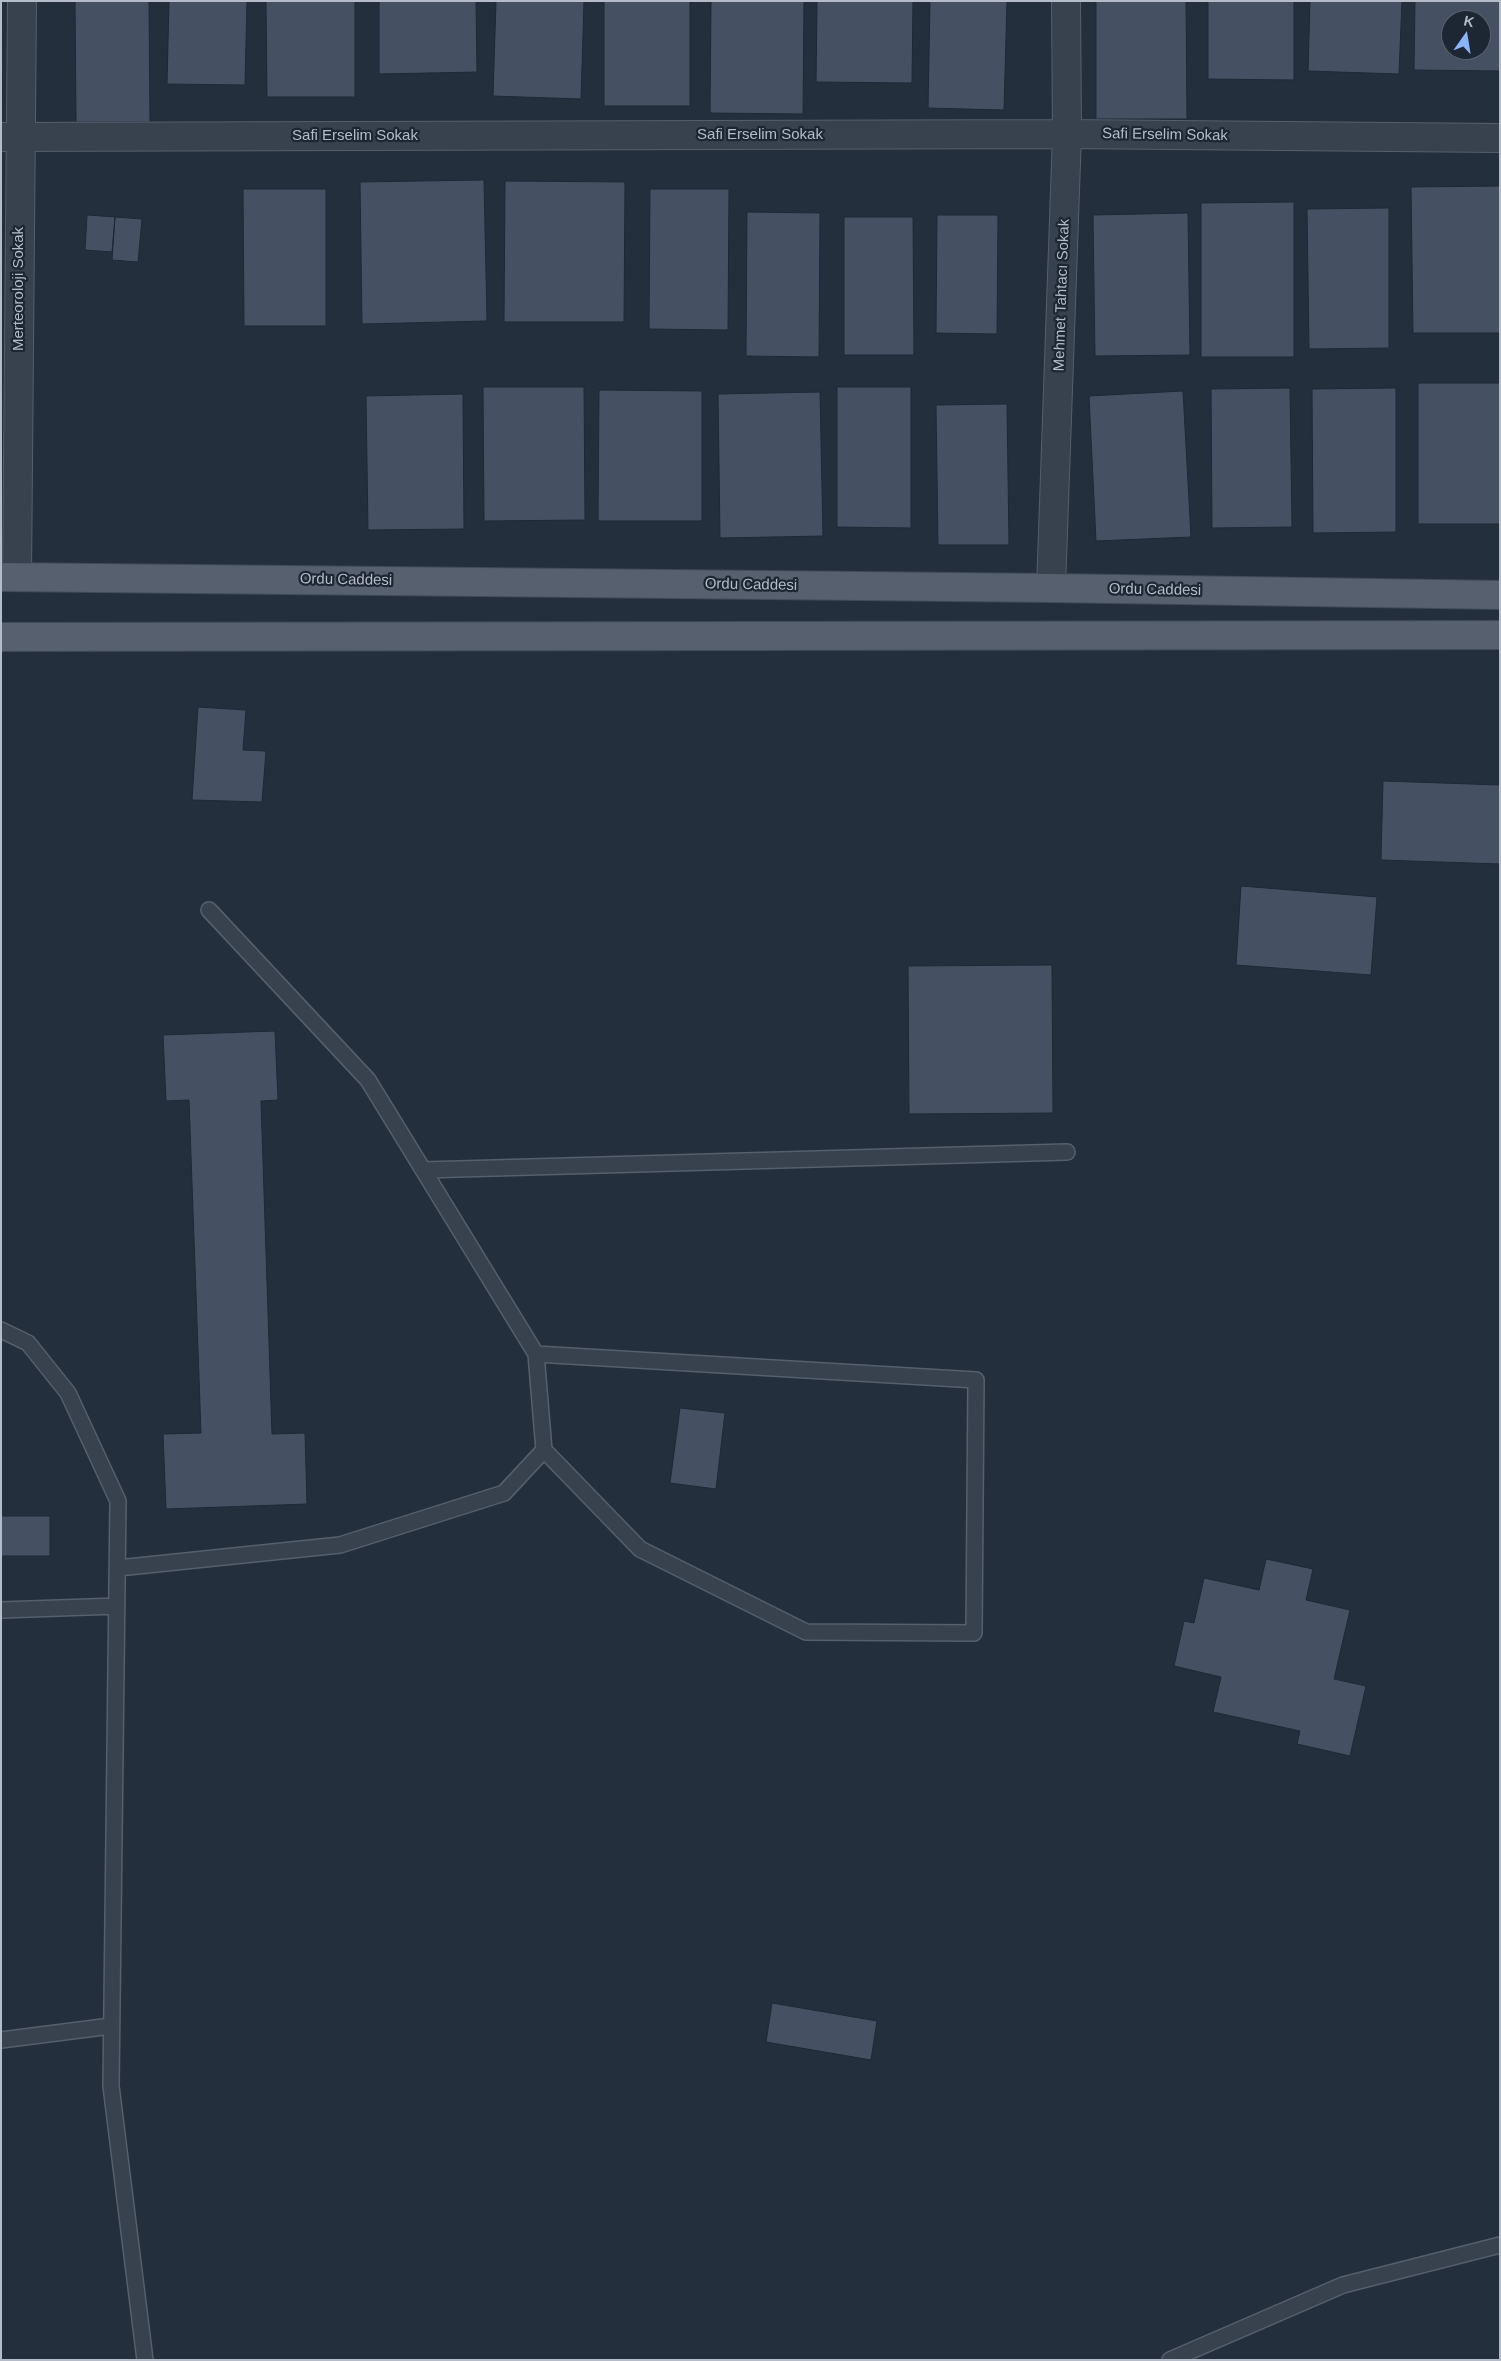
<!DOCTYPE html>
<meta charset="utf-8">
<style>
body{margin:0}
#map{position:relative;width:1501px;height:2361px;overflow:hidden;background:#242f3e;font-family:Arial,sans-serif}
canvas{display:block}
.frame{position:absolute;inset:0;border:2px solid #b4bcc9;pointer-events:none}
.north{position:absolute;left:1441px;top:10px;width:50px;height:50px;box-sizing:border-box;background:#1d2633;border:1px solid #59626f;border-radius:50%;rotate:13deg;font-size:14px;font-weight:700;line-height:20px;text-align:center;color:#b4bcc9}
.north::after{content:'';display:block;margin:auto;width:18px;height:22px;background:#8ab4f8;clip-path:polygon(50% 0,100% 100%,50% 72%,0 100%)}
</style>
<div id="map">
<canvas width="1501" height="2361"></canvas>
<div class="frame"></div>
<div class="north">K</div>
</div>
<script>
const context = document.querySelector('canvas').getContext('2d');
context.lineJoin = 'round';
function fillPath(path, color) { context.fillStyle = color; context.fill(path, 'evenodd'); }
const shape = rows => new Path2D(rows.map(r => 'M' + r).join(''));
function trace(path, color, width, dash) { context.strokeStyle = color; context.lineWidth = width; context.lineCap = dash ? 'butt' : 'round'; context.setLineDash(dash || []); context.stroke(path); }
function label(font, color, halo, rows, align = 'center') {
  context.font = font + ' Arial,sans-serif'; context.lineWidth = 4.5; context.setLineDash([]); context.textBaseline = 'middle'; context.strokeStyle = halo; context.fillStyle = color; for (const [text, x, y, turn = 0] of rows) {
    context.save(); context.translate(x, y); context.rotate((+turn || 0) * Math.PI / 180); context.textAlign = isNaN(turn) ? turn : align; if (halo) context.strokeText(text, 0, 0); context.fillText(text, 0, 0); context.restore();
  }
}
const building = shape([
 [75,1,149,1,150,122,76,122,75,1],
 [169,1,247,1,245,85,167,84,169,1],
 [266,1,355,1,355,97,267,97,266,1],
 [379,1,476,1,477,72,379,74,379,1],
 [496,1,584,1,581,99,493,96,496,1],
 [604,1,690,1,690,106,604,106,604,1],
 [711,1,804,1,803,114,710,113,711,1],
 [817,1,913,1,912,83,816,82,817,1],
 [930,1,1007,1,1004,110,928,108,930,1],
 [1096,1,1186,1,1187,119,1096,119,1096,1],
 [1208,1,1294,1,1294,80,1208,79,1208,1],
 [1310,1,1402,1,1399,74,1308,71,1310,1],
 [1415,1,1500,1,1500,71,1414,70,1415,1],
 [1451,20,1481,20,1481,50,1451,50,1451,20],
 [484,180,487,321,362,324,360,182,484,180],
 [505,181,625,182,624,322,504,322,505,181],
 [1500,186,1500,333,1413,333,1411,187,1500,186],
 [243,189,326,189,326,326,244,326,243,189],
 [650,189,729,189,728,330,649,329,650,189],
 [1294,202,1294,357,1201,357,1201,203,1294,202],
 [1389,208,1389,348,1309,349,1307,209,1389,208],
 [747,212,820,213,819,357,746,356,747,212],
 [1188,213,1190,355,1095,356,1093,215,1188,213],
 [87,215,115,217,112,252,85,250,87,215],
 [937,215,998,215,997,334,936,333,937,215],
 [115,217,142,219,138,262,112,260,115,217],
 [844,217,913,217,914,355,844,355,844,217],
 [1418,383,1500,383,1500,524,1418,524,1418,383],
 [483,387,584,387,585,520,484,521,483,387],
 [837,387,911,387,911,528,837,527,837,387],
 [1290,388,1292,527,1212,528,1211,389,1290,388],
 [1396,388,1396,532,1313,533,1312,389,1396,388],
 [599,390,702,391,702,521,598,521,599,390],
 [1183,391,1191,537,1096,541,1089,396,1183,391],
 [820,392,823,536,720,538,718,394,820,392],
 [463,394,464,529,368,530,366,396,463,394],
 [1007,404,1009,545,938,545,936,405,1007,404],
 [198,707,246,710,243,750,266,751,262,802,192,800,198,707],
 [1383,781,1500,785,1500,864,1381,860,1383,781],
 [1241,886,1377,897,1371,975,1236,965,1241,886],
 [1052,965,1053,1113,909,1114,908,966,1052,965],
 [275,1031,278,1100,261,1101,272,1434,305,1433,307,1504,166,1509,163,1434,201,1433,189,1100,166,1101,163,1035,275,1031],
 [680,1408,725,1413,716,1489,670,1483,680,1408],
 [1,1516,50,1516,50,1556,1,1556,1,1516],
 [1266,1559,1313,1569,1306,1600,1350,1610,1334,1679,1366,1686,1350,1756,1297,1744,1300,1731,1213,1712,1221,1677,1174,1666,1184,1621,1194,1623,1204,1578,1259,1590,1266,1559],
 [772,2003,877,2021,871,2060,766,2042,772,2003]
]);
fillPath(building, '#455162');
trace(building, '#1f2835', 1);
const service = shape([
 [423,1170,1067,1152],
 [1,1330,28,1343,68,1393,118,1501,111,2086,145,2360],
 [536,1354,976,1380,974,1633,806,1632,640,1549,544,1450],
 [118,1568,340,1545,504,1493,544,1450,536,1354,368,1080,209,910],
 [1,1610,117,1606],
 [1,2040,111,2026],
 [1170,2360,1343,2285,1500,2245]
]);
const minor = shape([
 [1,137,1067,134,1500,138],
 [17,577,22,1],
 [1051,588,1067,134,1066,1]
]);
const primary = shape([
 [1,577,1051,588,1500,595],
 [1,637,1500,635]
]);
trace(service, '#565f6c', 18);
trace(minor, '#565f6c', 30);
trace(primary, '#414a57', 30);
trace(service, '#38414e', 15);
trace(minor, '#38414e', 28);
trace(primary, '#56606e', 28);
label('15px', '#b4bcc9', '#1d2633', [
 ["Safi Erselim Sokak",760,135],
 ["Safi Erselim Sokak",1165,135,1],
 ["Safi Erselim Sokak",355,136],
 ["Merteoroloji Sokak",19,289,-90],
 ["Mehmet Tahtacı Sokak",1062,295,-88],
 ["Ordu Caddesi",346,580,1],
 ["Ordu Caddesi",751,585,1],
 ["Ordu Caddesi",1155,590,1]
]);
</script>
